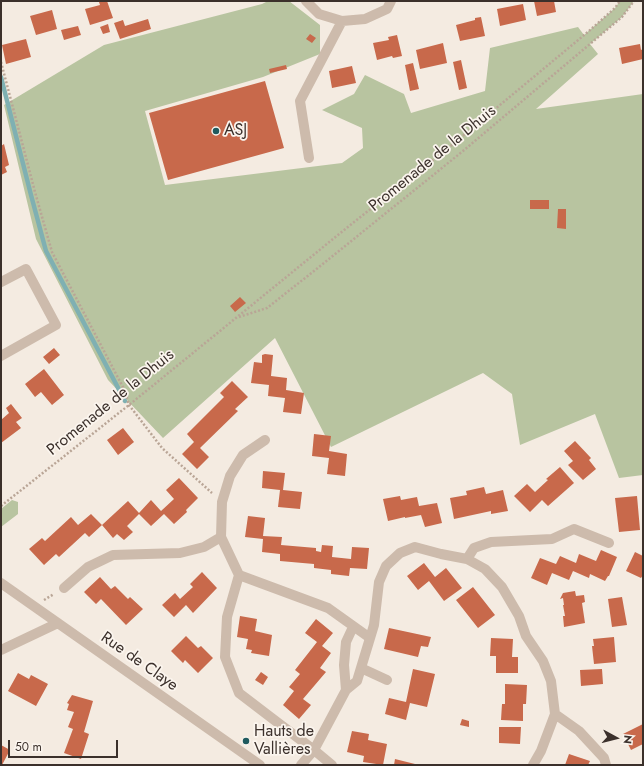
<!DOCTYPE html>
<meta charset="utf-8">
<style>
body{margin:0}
#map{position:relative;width:644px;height:766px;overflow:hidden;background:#f4ebe1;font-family:Jost,sans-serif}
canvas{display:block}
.frame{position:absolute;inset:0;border:2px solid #3b302b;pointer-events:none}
.north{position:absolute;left:596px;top:718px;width:40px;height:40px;-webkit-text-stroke:3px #fbf5ee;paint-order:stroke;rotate:97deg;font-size:11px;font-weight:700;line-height:16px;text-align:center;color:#3b302b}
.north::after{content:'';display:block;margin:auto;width:14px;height:18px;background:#3b302b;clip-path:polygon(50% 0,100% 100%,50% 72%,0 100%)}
.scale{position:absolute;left:8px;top:740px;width:110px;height:18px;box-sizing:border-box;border:2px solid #3b302b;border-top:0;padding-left:5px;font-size:12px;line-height:14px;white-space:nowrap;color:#3b302b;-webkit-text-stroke:3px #fbf5ee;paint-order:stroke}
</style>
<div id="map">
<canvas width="644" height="766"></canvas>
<div class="frame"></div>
<div class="north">N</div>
<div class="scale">50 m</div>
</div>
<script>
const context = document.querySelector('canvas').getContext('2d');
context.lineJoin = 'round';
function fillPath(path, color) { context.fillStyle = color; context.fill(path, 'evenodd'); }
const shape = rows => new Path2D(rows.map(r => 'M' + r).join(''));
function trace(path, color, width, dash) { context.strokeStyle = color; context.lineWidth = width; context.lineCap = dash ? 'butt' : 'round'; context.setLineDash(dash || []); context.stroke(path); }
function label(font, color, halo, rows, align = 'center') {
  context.font = font + ' Jost,sans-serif'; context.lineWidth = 3.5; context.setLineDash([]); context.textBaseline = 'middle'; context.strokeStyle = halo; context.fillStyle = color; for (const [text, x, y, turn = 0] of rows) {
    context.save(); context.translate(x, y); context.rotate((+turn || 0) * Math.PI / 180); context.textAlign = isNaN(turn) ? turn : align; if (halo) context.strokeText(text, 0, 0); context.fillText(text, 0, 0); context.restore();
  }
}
fillPath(shape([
 [268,1,289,1,320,25,320,54,263,77,145,111,165,185,342,163,363,148,362,128,322,110,354,94,365,75,404,94,411,113,485,91,490,48,578,27,584,35,615,8,620,1,634,1,622,17,590,44,598,54,536,109,643,94,643,475,619,478,595,414,520,445,512,394,483,373,331,447,275,338,163,438,108,380,36,239,4,105,104,45,262,4],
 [12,500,18,502,18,514,1,527,1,509]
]), '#b8c4a0');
trace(shape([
 [1,77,31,195,46,251,125,401]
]), '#7fb0b2', 4.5);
fillPath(shape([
 [102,1,107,1,113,18,90,25,85,9,100,5,99,2],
 [534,1,554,1,556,12,537,16],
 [523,4,526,20,500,26,497,9],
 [52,10,57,29,36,35,30,16],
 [481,17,485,36,460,41,456,25,475,20,475,18],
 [148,19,151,29,120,39,114,23,123,20,125,26],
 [108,24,110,32,103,34,100,27],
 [78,26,81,35,64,40,61,30],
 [310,34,316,38,312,43,306,39],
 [397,35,402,56,393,58,392,56,377,60,373,43,389,40,388,37],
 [26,39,31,57,6,64,2,45],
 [443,43,447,63,420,69,416,50],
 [640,44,641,50,643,49,643,59,622,64,619,48],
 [461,60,467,88,459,90,453,62],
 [413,63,419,89,410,91,405,65],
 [286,65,287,69,270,73,269,69],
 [352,66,356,83,332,88,329,71],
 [265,81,284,148,168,180,149,113],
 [4,144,9,165,5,167,7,172,1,175,1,146],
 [530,200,549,200,549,209,530,209],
 [558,209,566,209,566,229,557,228],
 [240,297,246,303,235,312,230,306],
 [54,348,60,355,49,364,43,357],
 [265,354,273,355,271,376,287,378,286,390,304,393,301,414,283,412,285,398,268,396,269,385,251,383,254,362,262,363,262,355],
 [44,369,64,395,52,405,41,392,35,397,25,384],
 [232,381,248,397,235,409,238,411,200,448,209,457,197,469,182,454,194,442,187,434,224,397,220,393],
 [11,404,22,418,16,422,21,428,1,443,1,420,9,413,6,408],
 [123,428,134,442,118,455,107,440],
 [314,434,331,436,329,451,347,454,345,476,327,474,329,458,312,456],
 [575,441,591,458,589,460,596,469,583,480,568,465,573,461,564,451],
 [560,467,574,483,548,506,542,500,530,512,514,496,527,484,535,492,548,480,546,479],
 [263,471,285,473,283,490,302,492,300,509,278,507,280,490,262,488],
 [179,478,198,498,186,510,187,512,174,524,164,514,151,526,139,514,127,526,133,532,124,540,117,534,113,538,102,525,128,501,139,513,151,500,161,511,174,499,166,490],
 [484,487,486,494,503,490,508,511,491,514,491,511,454,519,450,498,467,495,466,491],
 [400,496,401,500,417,497,419,506,437,503,442,523,425,527,421,515,405,518,405,517,388,521,383,499],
 [637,496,640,530,619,532,615,498],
 [91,514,102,525,89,537,85,533,59,557,56,554,44,565,29,549,42,538,45,541,71,517,78,525],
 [248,516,265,518,263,536,282,537,281,545,316,548,316,551,321,552,322,545,333,546,332,557,351,559,352,547,369,548,367,569,350,568,349,576,331,574,331,570,314,568,314,564,280,561,280,554,262,552,263,539,245,537],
 [601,550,617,557,609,576,608,576,605,581,590,574,589,578,573,571,569,580,552,573,547,585,531,578,540,558,556,564,560,556,576,563,579,554,596,561],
 [635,552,643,556,643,575,641,578,626,571],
 [424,563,435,577,446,568,462,588,444,601,429,581,418,590,407,576],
 [202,572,217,588,193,613,186,605,174,617,162,605,175,593,180,599,193,587,190,584],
 [100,577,111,589,115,586,128,599,130,597,143,609,126,625,101,599,96,604,84,592],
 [473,587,495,615,478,628,456,600],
 [575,591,576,596,584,595,585,602,582,603,585,623,564,627,563,616,565,616,563,605,564,605,563,598,560,599,563,593],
 [622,597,627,625,612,627,608,599],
 [240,616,257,619,255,631,272,635,269,656,251,653,252,650,246,649,248,639,237,637],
 [316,619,333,633,322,646,331,653,320,668,326,672,303,699,311,705,299,719,283,705,294,691,289,687,300,674,295,670,317,642,305,633],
 [389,628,431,637,428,647,421,646,418,657,384,649],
 [186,636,198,648,201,646,213,658,198,673,185,660,183,663,171,651],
 [614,637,616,662,594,664,592,646,594,646,593,639],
 [491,638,513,639,512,657,518,657,518,673,496,673,496,656,490,656],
 [413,669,435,674,427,707,410,703,406,720,385,714,389,698,406,702],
 [602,669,603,684,581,686,580,670],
 [261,672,268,677,263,685,255,680],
 [18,673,29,679,31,675,48,684,36,706,8,691],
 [505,684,527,685,526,704,523,704,523,721,501,720,502,704,505,704],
 [72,695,93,701,84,732,89,734,81,759,64,753,73,729,68,727,74,712,67,710,69,704,67,703],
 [462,719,469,721,469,727,460,725],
 [643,724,643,744,631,750,623,734],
 [499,727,521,727,520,744,499,743],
 [352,731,369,734,368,740,387,744,383,765,363,762,364,756,347,752],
 [1,745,10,750,2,765,1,765],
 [569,754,590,761,588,765,565,765],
 [395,759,415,764,415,765,394,765]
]), '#c8694b');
trace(shape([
 [1,62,35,192,52,252,125,391,129,405,162,448,212,493],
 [239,317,267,308,319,267,463,151,622,17,634,1],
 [1,506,129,405,349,226,447,149,589,31,615,8,620,1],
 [44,600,54,594]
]), '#b9a596', 2.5, [2, 2]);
trace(shape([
 [306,1,319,14,342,21,365,19,387,9,391,1],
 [309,158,300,101,342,21],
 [1,282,26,269,56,325,1,356],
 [467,559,474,548,491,542,552,539,574,529,609,543],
 [239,575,227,617,225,657,239,693,273,719,314,750,332,765],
 [239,575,221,537,222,502,230,476,243,455,265,440],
 [239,575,328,608,370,638],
 [1,583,260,765],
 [64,588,88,567,113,555,180,553,204,547,221,537],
 [1,650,58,623],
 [361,668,387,680],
 [346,690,344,665,346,642,353,627],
 [301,765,314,750,346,690,357,681,374,625,379,582,386,566,400,553,415,547,441,554,467,559,485,569,502,587,519,616,526,636,543,661,551,681,555,714,579,731,604,758,606,765],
 [533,765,541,751,555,714]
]), '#cdbbac', 10);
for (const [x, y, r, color] of [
 [216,131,4,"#1f5a5e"],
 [246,741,4,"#1f5a5e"]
]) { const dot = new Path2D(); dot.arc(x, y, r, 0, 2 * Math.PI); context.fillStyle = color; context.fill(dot); trace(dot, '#fbf5ee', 1.5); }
label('16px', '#3b302b', '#fbf5ee', [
 ["ASJ",224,131],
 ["Hauts de",254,732],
 ["Vallières",254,750]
], 'left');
label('16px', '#3b302b', '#fbf5ee', [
 ["Promenade de la Dhuis",433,159,-39],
 ["Promenade de la Dhuis",111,403,-39],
 ["Rue de Claye",139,662,35]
]);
</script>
